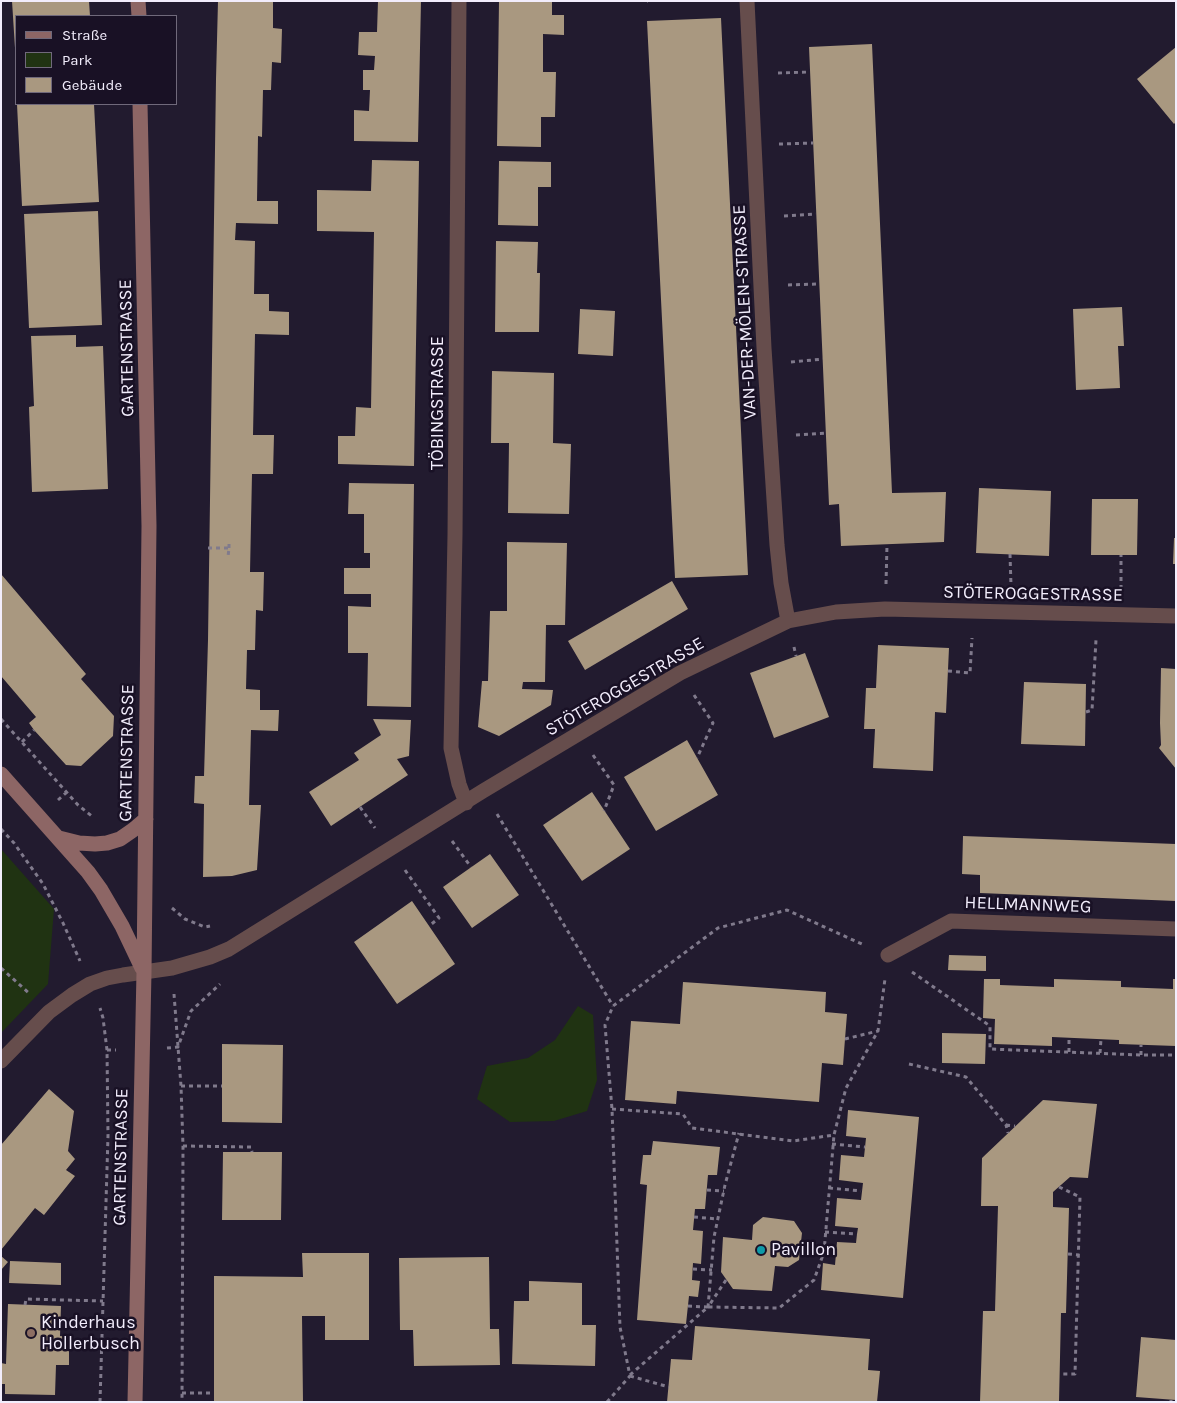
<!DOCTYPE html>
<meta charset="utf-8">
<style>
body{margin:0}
#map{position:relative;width:1177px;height:1403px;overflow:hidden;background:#221b2f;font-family:Karla,sans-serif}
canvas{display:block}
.frame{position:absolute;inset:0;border:2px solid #f2edfc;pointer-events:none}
.legend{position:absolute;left:15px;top:15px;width:162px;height:90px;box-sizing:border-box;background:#191125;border:1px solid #70697b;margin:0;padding:6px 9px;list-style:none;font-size:15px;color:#f2edfc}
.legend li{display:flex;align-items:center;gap:10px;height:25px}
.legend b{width:25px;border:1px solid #70697b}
</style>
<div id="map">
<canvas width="1177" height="1403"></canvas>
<div class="frame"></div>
<ul class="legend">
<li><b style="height:6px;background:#8d6665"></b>Straße</li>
<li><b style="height:14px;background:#203312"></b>Park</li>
<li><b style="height:14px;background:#a99880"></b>Gebäude</li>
</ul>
</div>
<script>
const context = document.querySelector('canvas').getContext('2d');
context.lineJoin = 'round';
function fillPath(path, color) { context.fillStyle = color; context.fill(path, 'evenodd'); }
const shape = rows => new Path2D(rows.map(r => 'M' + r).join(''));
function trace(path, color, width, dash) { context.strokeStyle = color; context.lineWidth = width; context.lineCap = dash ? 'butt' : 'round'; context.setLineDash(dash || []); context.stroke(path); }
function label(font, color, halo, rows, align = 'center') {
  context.font = font + ' Karla,sans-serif'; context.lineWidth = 5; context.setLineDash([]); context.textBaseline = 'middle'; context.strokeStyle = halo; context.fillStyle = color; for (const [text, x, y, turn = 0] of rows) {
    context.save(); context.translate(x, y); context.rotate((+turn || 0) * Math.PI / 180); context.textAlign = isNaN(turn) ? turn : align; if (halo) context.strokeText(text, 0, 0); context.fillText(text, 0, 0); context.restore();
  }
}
fillPath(shape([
 [1,849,54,909,48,984,1,1033],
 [578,1006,593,1015,597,1080,587,1111,554,1121,510,1122,477,1099,487,1066,528,1058,555,1040]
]), '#203312');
fillPath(shape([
 [12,1,89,1,90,16,16,16,16,48,15,48],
 [218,1,273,1,273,28,282,29,281,63,272,62,271,90,263,90,262,137,258,136,257,201,278,201,278,224,236,223,235,240,255,241,254,294,269,294,269,311,289,312,289,335,255,334,253,435,274,435,273,474,252,474,250,572,264,572,263,611,256,610,255,650,247,650,246,689,260,690,260,710,279,710,278,731,251,730,249,805,261,805,257,870,232,876,203,877,204,804,194,803,195,776,204,776,208,640,216,79],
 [378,1,421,1,418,142,354,141,354,110,369,111,370,90,363,90,363,70,374,70,375,56,358,55,359,32,377,32],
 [499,1,552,1,552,15,564,15,564,35,543,34,543,72,556,72,555,117,541,117,541,147,497,146],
 [721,18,748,575,675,578,647,21],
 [872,44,892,493,946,492,944,542,841,546,839,504,829,505,809,47],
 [1176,47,1176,122,1174,124,1137,79],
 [17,104,94,104,99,202,22,206],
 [372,160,419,161,414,466,338,464,338,436,355,436,356,407,371,408,374,232,317,231,317,190,371,191],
 [499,161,551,162,551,187,538,187,538,226,498,225],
 [98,211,102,325,29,328,24,214],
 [496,241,538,242,537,273,540,273,539,332,495,332],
 [1122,307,1124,346,1118,346,1120,388,1076,390,1073,309],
 [580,309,615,311,613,356,578,354],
 [76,335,76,347,103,346,108,489,32,492,29,407,34,406,31,336],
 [492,371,554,373,553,443,571,444,569,514,508,513,509,443,491,443],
 [349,483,414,484,411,707,367,706,368,653,348,653,348,606,371,607,371,594,344,594,344,568,370,568,370,553,364,553,364,514,348,514],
 [979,488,1051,491,1049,556,976,553],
 [1092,499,1138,499,1137,555,1091,555],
 [1174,538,1176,538,1176,564,1173,564],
 [507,542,567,543,565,625,546,625,545,682,523,682,522,689,553,690,551,705,499,736,478,727,482,681,488,681,490,611,507,611],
 [1,574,86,674,81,679,114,716,113,736,81,766,66,765,34,730,29,723,36,717,1,676],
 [672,581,688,609,585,670,568,641],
 [878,645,949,648,946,713,935,712,933,771,873,768,875,729,864,729,866,688,876,688],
 [805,653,829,717,774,738,750,673],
 [1161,668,1176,669,1176,769,1159,748,1161,745,1160,723],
 [1024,682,1086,684,1085,746,1021,744],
 [373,719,411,720,409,756,397,759,408,775,331,826,309,792,359,760,354,753,381,735],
 [687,740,718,795,656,831,624,777],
 [592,792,630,849,582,881,543,825],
 [963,836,1176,844,1176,901,980,893,980,875,962,874],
 [490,854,519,895,472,928,443,887],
 [412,901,455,964,397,1004,354,942],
 [949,955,986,956,986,971,948,970],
 [984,979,1000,979,1000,985,1054,987,1054,979,1121,981,1121,987,1173,989,1173,979,1176,979,1176,1046,1119,1044,1119,1040,1052,1037,1052,1046,994,1044,995,1019,983,1018],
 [683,982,826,992,825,1012,847,1014,845,1039,843,1065,822,1063,819,1102,677,1091,676,1104,625,1100,631,1021,680,1024],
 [942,1033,986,1034,985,1064,942,1063],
 [222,1044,283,1045,282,1123,222,1122],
 [49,1089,74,1111,68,1151,75,1159,66,1170,75,1176,44,1215,35,1208,1,1250,1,1145],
 [1043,1100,1097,1104,1088,1178,1070,1177,1053,1192,1053,1207,1069,1208,1066,1313,1061,1313,1059,1402,980,1402,983,1311,995,1311,998,1206,981,1206,982,1158],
 [848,1110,919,1117,903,1298,821,1290,823,1263,835,1265,837,1242,856,1243,857,1234,858,1228,835,1226,837,1198,861,1200,863,1183,839,1180,841,1155,864,1157,866,1138,846,1136],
 [653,1141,720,1147,717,1175,708,1175,705,1209,695,1209,693,1230,703,1231,701,1264,693,1263,692,1280,700,1281,698,1297,689,1296,686,1324,637,1320,647,1185,640,1184,643,1155,651,1155],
 [223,1152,282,1152,281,1220,222,1220],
 [763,1217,794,1221,802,1233,799,1260,788,1267,775,1266,772,1291,733,1289,721,1272,723,1237,752,1240,753,1225],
 [302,1253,369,1253,369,1340,325,1340,325,1316,302,1316,303,1402,214,1402,214,1276,303,1277],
 [1,1256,8,1262,1,1270],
 [489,1257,490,1329,499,1329,500,1365,414,1366,413,1330,400,1330,399,1258],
 [10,1261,61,1263,61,1285,9,1283],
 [529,1281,582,1283,582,1325,596,1325,595,1366,512,1364,514,1301,529,1301],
 [8,1304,61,1306,60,1336,69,1337,69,1365,56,1365,55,1395,5,1394,5,1384,1,1384,1,1363,6,1364],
 [695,1326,870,1339,868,1370,880,1371,877,1402,667,1402,671,1359,692,1360],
 [1141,1337,1176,1340,1176,1400,1136,1397]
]), '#a99880');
trace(shape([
 [647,1,648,1],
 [778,73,810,72],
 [779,144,813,143],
 [784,216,816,214],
 [788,285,819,284],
 [791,362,823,359],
 [796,435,826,433],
 [208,548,229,548,228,557],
 [229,548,229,540],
 [1010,554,1011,586],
 [886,584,887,545],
 [1121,589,1121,555],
 [794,647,796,656],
 [948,671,970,673,972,638],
 [694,695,713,723,697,758],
 [1086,712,1092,710,1096,640],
 [1,719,78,805,93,817],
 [22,742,34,730],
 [593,755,614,785,604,811],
 [58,800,67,792],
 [360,807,375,828],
 [497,814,613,1006],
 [1,829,14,843,43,884,63,923,80,961],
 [452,841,471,867],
 [405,870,439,918,429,926],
 [172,908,185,919,205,927,210,926],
 [1,968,30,994],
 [912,972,990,1026,990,1049,1141,1055,1176,1055],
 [174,994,181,1086,183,1146,182,1402],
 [845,1039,878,1031],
 [167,1048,178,1047,191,1011,220,984],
 [107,1050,116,1050],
 [1069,1052,1069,1038],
 [1100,1053,1101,1039],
 [1141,1055,1141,1045],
 [909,1064,966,1077,1006,1125,1008,1133],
 [181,1086,222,1086],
 [612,1109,683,1114,692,1128,793,1141,834,1135,846,1088,878,1031,885,979],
 [1006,1125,1015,1126],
 [832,1144,865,1147],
 [183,1146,251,1147,252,1152],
 [1059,1187,1080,1197,1075,1374,1060,1374],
 [829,1188,861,1191],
 [707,1190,724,1191],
 [694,1217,718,1219],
 [825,1232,857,1234],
 [824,1252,836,1253],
 [1068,1254,1079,1255],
 [693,1269,712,1270],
 [726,1280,708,1307,714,1237,725,1185,739,1133],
 [25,1305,26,1299,103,1301],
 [688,1306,707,1307],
 [630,1375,708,1307,779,1308,814,1280,824,1252,834,1135],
 [630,1376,669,1387],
 [182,1393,214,1393],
 [100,1402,108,1136,107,1050,103,1018,100,1008],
 [607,1402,630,1376,620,1327,612,1109,605,1025,613,1006,718,928,787,910,864,945],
 [1171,1402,1171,1400]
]), '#807a8c', 3, [4, 4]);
trace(shape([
 [459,1,455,535,451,748,459,784,466,803],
 [747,1,764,348,777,545,781,583,788,621],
 [888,955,951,921,1176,929],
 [1,1061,49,1012,72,995,90,984,107,978,123,975,172,968,210,957,229,949,483,791,680,673,788,621,836,612,885,609,1176,616]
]), '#664d4c', 15);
trace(shape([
 [138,1,139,16],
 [1,774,88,872,101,890,122,926,142,968],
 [59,838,79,843,95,844,107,843,120,839,133,830,146,819],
 [135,1402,144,972,149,526,140,104]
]), '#8d6665', 15);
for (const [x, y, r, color] of [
 [761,1250,5,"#0f9aa8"],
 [31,1333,5,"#8d6e63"]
]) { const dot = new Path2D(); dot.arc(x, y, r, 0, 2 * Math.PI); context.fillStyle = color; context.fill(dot); trace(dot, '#191125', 2); }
label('18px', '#f2edfc', '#191125', [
 ["VAN-DER-MÖLEN-STRASSE",745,312,-93],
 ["GARTENSTRASSE",127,348,-91],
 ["TÖBINGSTRASSE",438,403,-90],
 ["STÖTEROGGESTRASSE",1033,594,1],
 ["STÖTEROGGESTRASSE",625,687,-30],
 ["GARTENSTRASSE",127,753,-89],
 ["HELLMANNWEG",1028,905,2],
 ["GARTENSTRASSE",121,1157,-89]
]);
label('18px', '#f2edfc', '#191125', [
 ["Pavillon",771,1250],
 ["Kinderhaus",41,1323],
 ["Hollerbusch",41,1344]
], 'left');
</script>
